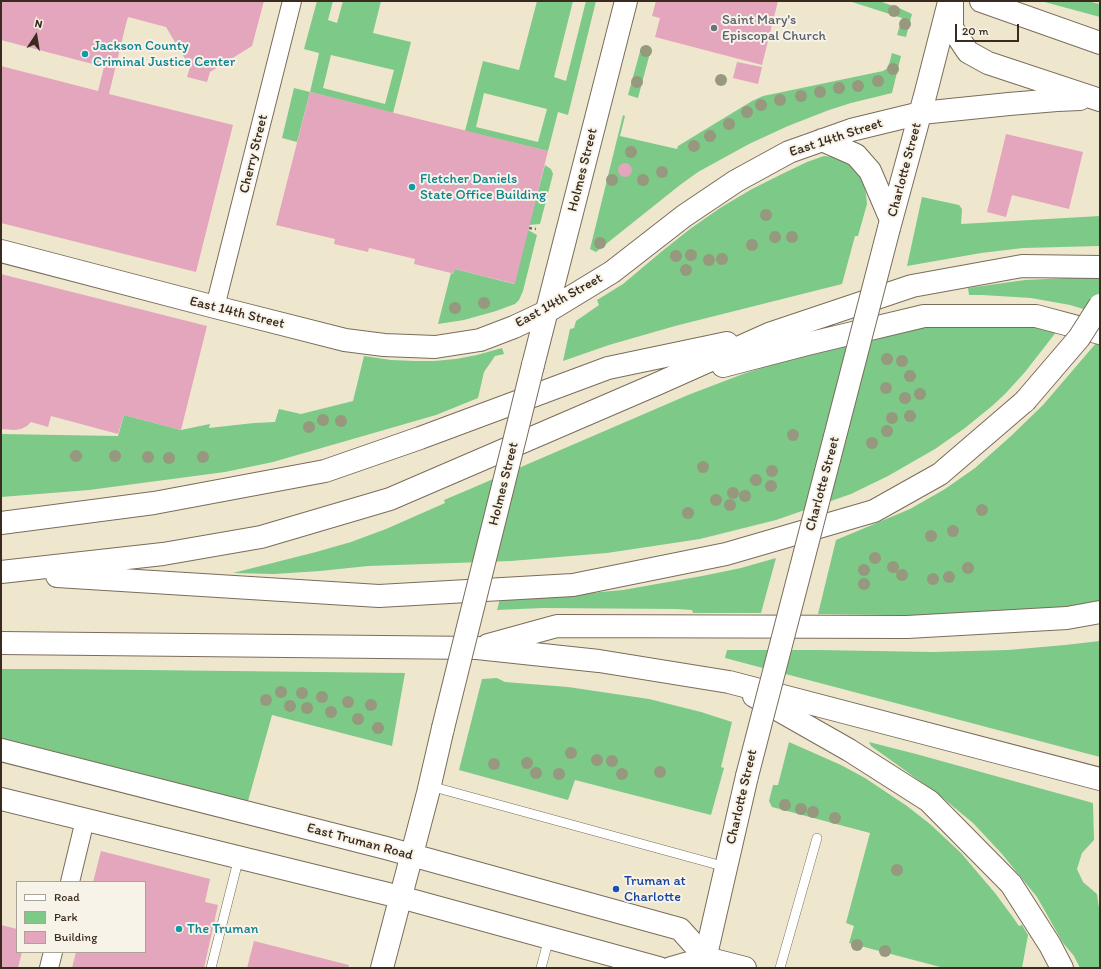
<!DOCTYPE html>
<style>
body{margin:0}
#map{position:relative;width:1101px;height:969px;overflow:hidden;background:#efe7cd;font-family:Itim,sans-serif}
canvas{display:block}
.frame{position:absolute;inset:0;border:2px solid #3b2a1e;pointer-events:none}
.legend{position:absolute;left:16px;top:881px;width:130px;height:72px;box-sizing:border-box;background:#f7f3e8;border:1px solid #aca397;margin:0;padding:5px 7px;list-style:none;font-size:12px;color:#3b2a1e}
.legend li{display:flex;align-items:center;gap:8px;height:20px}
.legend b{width:20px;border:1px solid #aca397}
.north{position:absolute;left:16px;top:16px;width:40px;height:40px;-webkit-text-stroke:3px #f7f3e8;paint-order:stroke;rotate:12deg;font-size:11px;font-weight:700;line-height:16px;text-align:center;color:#3b2a1e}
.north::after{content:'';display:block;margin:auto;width:14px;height:18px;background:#3b2a1e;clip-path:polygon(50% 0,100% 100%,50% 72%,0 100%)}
.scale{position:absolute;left:955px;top:24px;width:64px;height:18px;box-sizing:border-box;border:2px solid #3b2a1e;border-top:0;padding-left:5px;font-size:12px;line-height:14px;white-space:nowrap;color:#3b2a1e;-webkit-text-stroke:3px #f7f3e8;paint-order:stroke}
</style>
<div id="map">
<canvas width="1101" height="969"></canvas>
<div class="frame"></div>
<ul class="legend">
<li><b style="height:5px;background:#fff"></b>Road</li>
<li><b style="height:11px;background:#7cc988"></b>Park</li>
<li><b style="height:11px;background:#e3a6bd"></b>Building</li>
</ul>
<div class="north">N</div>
<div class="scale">20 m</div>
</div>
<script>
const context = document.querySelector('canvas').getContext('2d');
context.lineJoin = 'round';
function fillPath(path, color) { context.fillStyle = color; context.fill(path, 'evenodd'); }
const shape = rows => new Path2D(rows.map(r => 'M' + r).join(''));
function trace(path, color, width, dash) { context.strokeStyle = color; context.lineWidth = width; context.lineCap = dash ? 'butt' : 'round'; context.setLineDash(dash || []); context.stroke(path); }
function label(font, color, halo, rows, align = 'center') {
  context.font = font + ' Itim,sans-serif'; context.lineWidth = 4; context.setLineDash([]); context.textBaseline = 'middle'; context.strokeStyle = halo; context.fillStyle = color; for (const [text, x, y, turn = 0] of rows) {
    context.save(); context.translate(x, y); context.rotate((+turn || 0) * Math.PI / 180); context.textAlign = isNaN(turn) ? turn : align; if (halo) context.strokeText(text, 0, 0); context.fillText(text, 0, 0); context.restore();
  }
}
fillPath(shape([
 [317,1,333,1,328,20,337,23,343,1,381,1,373,33,411,42,393,113,310,92,297,142,282,138,294,88,310,92,318,58,319,53,304,49],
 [331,55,394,70,385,104,323,88],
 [537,1,573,1,554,77,566,81,586,1,596,1,568,115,558,112,548,151,465,131,483,61,519,70],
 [484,93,547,109,538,142,476,127],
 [849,1,879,1,899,8,912,14,906,37,897,35,902,18],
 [1041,1,1087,1,1100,4,1100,17],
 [643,46,651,49,638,98,628,95,641,48],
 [892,53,901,56,892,93,851,103,829,110,788,126,749,144,698,172,680,185,596,252,590,249,623,115,625,116,620,136,677,149,678,146,752,101,763,96,883,71,888,68],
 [824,156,836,157,856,167,859,175,864,183,866,194,867,204,858,236,855,236,842,284,675,326,609,345,563,361,570,329,574,328,576,321,599,305,597,300,623,284,661,252,690,229,720,208,752,189,784,173,807,162],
 [545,165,551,169,553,174,540,224,529,225],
 [922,197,959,205,962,209,961,224,1100,216,1100,246,1023,248,981,253,907,266],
 [528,230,537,235,523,291,519,300,515,304,496,311,464,320,438,324,451,273,453,274,455,269,514,284],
 [1067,278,1100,278,1100,314,1070,305,1031,298,982,295,969,295,968,288,1025,280],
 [946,322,1025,325,1057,331,1025,372,1005,394,992,406,965,428,935,449,888,476,851,494,776,520,700,539,647,547,607,553,511,561,368,566,320,571,274,574,233,573,316,552,351,542,386,529,445,503,444,500,470,489,688,395,743,374,774,364,871,337],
 [1097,342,1100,343,1100,603,1067,609,959,616,818,614,836,540,910,509,945,489,975,468,1011,436,1043,405],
 [502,348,504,354,495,356,484,372,478,398,436,415,273,462,225,472,89,490,1,497,1,434,118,436,124,415,181,430,210,424,209,428,254,423,275,422,279,409,301,414,353,401,364,356,391,360,415,361,434,361,456,359,477,355],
 [776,558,761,613,693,613,692,610,676,609,543,608,497,610,500,599,568,595,623,590,702,576,741,568],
 [1100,641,1100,757,725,658,727,650,819,650,932,652,1008,650,1065,645],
 [1,669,58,669,405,673,392,746,272,715,248,801,1,738],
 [497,678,505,682,568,687,649,699,701,712,732,722,721,767,724,768,711,815,575,780,568,800,459,770,482,679],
 [789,742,841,765,865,778,907,806,930,824,961,853,995,893,1012,916,1019,926,1022,925,1028,935,1022,968,944,968,849,943,854,926,846,923,870,833,772,807,769,801,773,785,778,785],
 [869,742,916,754,1093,803,1094,840,1082,853,1077,869,1083,882,1097,894,1100,915,1100,968,1080,968,1074,956,1063,943,1037,897,1002,854,973,823,938,794,871,746]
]), '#7cc988');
fillPath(shape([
 [1,1,264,1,252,46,210,72,207,82,187,77,190,67,166,27,128,17,126,24,109,94,233,125,196,272,1,223,1,66,98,91,104,67,1,40],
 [656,1,778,1,762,65,655,37,660,18,652,16],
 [737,62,762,67,758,84,733,78],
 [310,92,548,151,515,284,455,269,453,274,451,273,414,264,415,259,369,248,368,252,334,244,335,239,276,225],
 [1006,134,1083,152,1069,209,1012,195,1006,217,987,212],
 '618 170a7 7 0 1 1 14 0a7 7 0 1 1-14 0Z',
 [1,274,207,326,181,430,124,415,118,434,51,416,48,427,31,422,27,426,21,429,14,430,1,429],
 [101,851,210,879,205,902,218,905,204,968,72,968,76,952,145,952,145,882,93,882],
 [1,925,17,929,17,952,22,952,18,968,1,968],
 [254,941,349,965,348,968,247,968]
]), '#e3a6bd');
const service = shape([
 [430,786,726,867],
 [211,968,239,857],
 [541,968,549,938],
 [780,968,817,838]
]);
const minor = shape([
 [215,307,292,1],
 [70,882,85,820],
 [49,968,53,952]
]);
const tertiary = shape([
 [822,140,856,155,870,171,891,220],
 [889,228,926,92,949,2],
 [1,251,215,307,345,340,384,345,435,347,480,340,514,327,548,311,612,272,684,216,736,181,789,152,851,130,921,113],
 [533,365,626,1],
 [382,968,428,793,443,728],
 [703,968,747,776]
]);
const secondary = shape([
 [1,750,386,848,680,929,706,958],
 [1,799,400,897,659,968],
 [671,968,706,958,745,968]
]);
const motorway = shape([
 [952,1,952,28,968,52,988,63,1100,100],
 [981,1,1100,43],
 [921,113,1009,104,1057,100,1080,99],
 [723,366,807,344,924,316,1036,316,1100,333],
 [1,523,154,503,325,471,420,438,608,368,727,343],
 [1,572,163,554,261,537,390,499,657,384,769,334,912,286,1022,266,1100,267],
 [57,576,379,596,573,585,726,554,874,511,940,474,1025,401],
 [1,643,477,648,599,661,729,682,1100,779],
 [488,645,557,626,907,627,1067,618,1100,612],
 [754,696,849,750,929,801,1011,884,1050,945,1062,968]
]);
trace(service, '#7a6c5b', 10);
trace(minor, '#7a6c5b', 20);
trace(tertiary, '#7a6c5b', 24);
trace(secondary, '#7a6c5b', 24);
trace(motorway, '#7a6c5b', 24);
trace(shape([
 [529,228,536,229]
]), '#7a6c5b', 2.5, [3, 3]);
trace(service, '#fff', 9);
trace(minor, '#fff', 18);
trace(tertiary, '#fff', 22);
trace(secondary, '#fff', 22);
trace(motorway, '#fff', 22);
const tertiaryBridge = shape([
 [443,728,533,365],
 [747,776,889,228]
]);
const motorwayBridge = shape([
 [1025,401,1079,338,1100,305]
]);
trace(tertiaryBridge, '#7a6c5b', 24, []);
trace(motorwayBridge, '#7a6c5b', 24, []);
trace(tertiaryBridge, '#fff', 22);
trace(motorwayBridge, '#fff', 22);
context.fillStyle = '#96997e';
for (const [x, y] of [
 [894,11],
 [905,24],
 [646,51],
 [893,69],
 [721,80],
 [878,81],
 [637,82],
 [858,86],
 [839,88],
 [820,92],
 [801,96],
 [780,100],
 [761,105],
 [747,112],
 [729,124],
 [710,136],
 [694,146],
 [631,152],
 [662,172],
 [612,180],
 [643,180],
 [766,215],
 [775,237],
 [792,237],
 [600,243],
 [752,245],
 [691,255],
 [676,256],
 [722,259],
 [709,260],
 [686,270],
 [484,303],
 [455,308],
 [887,359],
 [902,361],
 [910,376],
 [886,388],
 [920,394],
 [905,398],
 [910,416],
 [892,418],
 [323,420],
 [341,421],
 [309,427],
 [887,431],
 [793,435],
 [872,443],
 [76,456],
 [115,456],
 [148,457],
 [203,457],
 [169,458],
 [703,467],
 [772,471],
 [756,480],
 [771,486],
 [733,493],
 [745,496],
 [716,500],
 [730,505],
 [982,510],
 [688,513],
 [953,531],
 [931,536],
 [875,558],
 [893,567],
 [968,568],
 [864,570],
 [902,575],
 [949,577],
 [933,579],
 [864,584],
 [281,692],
 [302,693],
 [322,697],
 [266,700],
 [348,702],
 [371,705],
 [290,706],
 [307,708],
 [331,712],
 [358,719],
 [378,728],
 [571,753],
 [597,760],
 [612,761],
 [527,763],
 [494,764],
 [660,772],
 [536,773],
 [559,774],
 [622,774],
 [785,805],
 [801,809],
 [813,812],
 [835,818],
 [897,870],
 [857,945],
 [885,951]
]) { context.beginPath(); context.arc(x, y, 6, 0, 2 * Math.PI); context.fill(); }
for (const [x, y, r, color] of [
 [714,28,4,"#6b7280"],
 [85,54,4,"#0f9aa8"],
 [412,187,4,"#0f9aa8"],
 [616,889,4,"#1a4fb4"],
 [179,929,4,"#0f9aa8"]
]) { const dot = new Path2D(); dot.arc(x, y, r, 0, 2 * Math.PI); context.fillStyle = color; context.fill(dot); trace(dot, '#f7f3e8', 1.5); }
label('14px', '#5b616d', '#f7f3e8', [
 ["Saint Mary's",722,20],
 ["Episcopal Church",722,36]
], 'left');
label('14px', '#0d838f', '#f7f3e8', [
 ["Jackson County",93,46],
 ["Criminal Justice Center",93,62],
 ["Fletcher Daniels",420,179],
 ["State Office Building",420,195],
 ["The Truman",187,929]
], 'left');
label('14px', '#3b2a1e', '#f7f3e8', [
 ["East 14th Street",836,138,-18],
 ["Cherry Street",254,154,-76],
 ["Holmes Street",583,170,-76],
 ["Charlotte Street",905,170,-75],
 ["East 14th Street",559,301,-29],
 ["East 14th Street",237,313,14],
 ["Holmes Street",504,484,-76],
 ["Charlotte Street",823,484,-75],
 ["Charlotte Street",742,797,-77],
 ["East Truman Road",360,842,15]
]);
label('14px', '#164399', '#f7f3e8', [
 ["Truman at",624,881],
 ["Charlotte",624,897]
], 'left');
</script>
